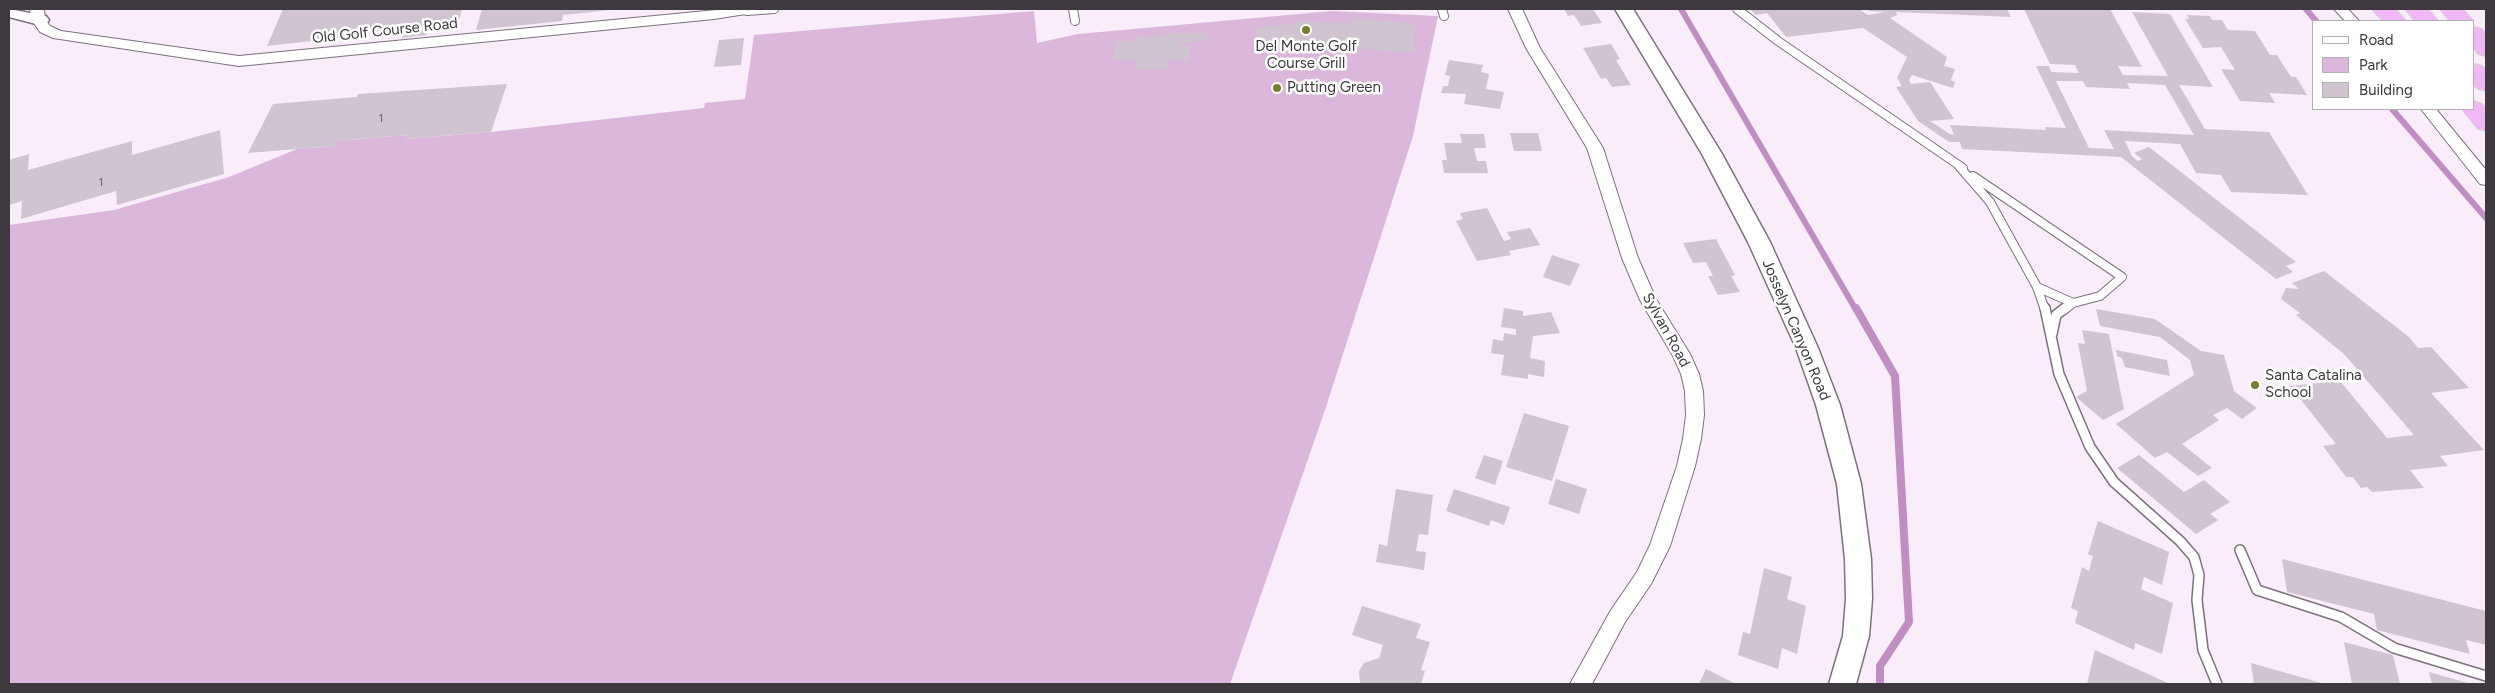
<!DOCTYPE html>
<style>
body{margin:0}
#map{position:relative;width:2495px;height:693px;overflow:hidden;background:#f9edfa;font-family:Figtree,sans-serif}
canvas{display:block}
.frame{position:absolute;inset:0;border:10px solid #3e393e;pointer-events:none}
.legend{position:absolute;left:2312px;top:20px;width:162px;height:90px;box-sizing:border-box;background:#fff;border:1px solid #b2b0b2;margin:0;padding:6px 9px;list-style:none;font-size:15px;color:#3e393e}
.legend li{display:flex;align-items:center;gap:10px;height:25px}
.legend b{width:25px;border:1px solid #b2b0b2}
</style>
<div id="map">
<canvas width="2495" height="693"></canvas>
<div class="frame"></div>
<ul class="legend">
<li><b style="height:6px;background:#fff"></b>Road</li>
<li><b style="height:14px;background:#dbb7dc"></b>Park</li>
<li><b style="height:14px;background:#d0c4d1"></b>Building</li>
</ul>
</div>
<script>
const context = document.querySelector('canvas').getContext('2d');
context.lineJoin = 'round';
function fillPath(path, color) { context.fillStyle = color; context.fill(path, 'evenodd'); }
const shape = rows => new Path2D(rows.map(r => 'M' + r).join(''));
function trace(path, color, width, dash) { context.strokeStyle = color; context.lineWidth = width; context.lineCap = dash ? 'butt' : 'round'; context.setLineDash(dash || []); context.stroke(path); }
function label(font, color, halo, rows, align = 'center') {
  context.font = font + ' Figtree,sans-serif'; context.lineWidth = 5; context.setLineDash([]); context.textBaseline = 'middle'; context.strokeStyle = halo; context.fillStyle = color; for (const [text, x, y, turn = 0] of rows) {
    context.save(); context.translate(x, y); context.rotate((+turn || 0) * Math.PI / 180); context.textAlign = isNaN(turn) ? turn : align; if (halo) context.strokeText(text, 0, 0); context.fillText(text, 0, 0); context.restore();
  }
}
fillPath(shape([
 [1034,11,1037,43,1078,34,1332,11,1438,16,1413,136,1325,410,1230,684,9,684,9,225,114,210,229,177,297,149,334,146,337,141,407,135,406,139,491,132,704,108,705,103,745,99,754,35]
]), '#dbb7dc');
trace(shape([
 [1681,9,1856,310],
 [2306,9,2316,21],
 [2392,109,2486,218]
]), '#c08ec3', 6);
trace(shape([
 [1856,308,1895,376,1909,622,1880,666,1880,684]
]), '#c08ec3', 8);
fillPath(shape([
 [283,9,462,9,458,24,429,27,427,35,402,38,404,30,392,31,394,27,340,33,338,38,267,46],
 [482,9,610,9,610,10,563,15,562,21,476,30],
 [1564,9,1593,9,1602,23,1581,26,1574,15,1568,16],
 [1750,9,1859,9,1868,15,1885,12,1869,11,1868,9,2007,9,2011,17,1896,12,1897,15,1890,18,1947,57,1944,66,1955,69,1951,80,1955,82,1953,88,1912,75,1909,80,1911,84,1930,82,1954,119,1930,121,1950,134,1954,135,1950,125,2046,130,2045,127,2066,128,2036,66,2049,66,2051,72,2079,73,2075,65,2050,64,2024,9,2110,9,2142,67,2118,66,2123,75,2168,76,2132,12,2170,14,2213,87,2179,85,2205,129,2269,132,2308,195,2231,192,2221,175,2196,173,2180,144,2125,141,2132,156,2138,161,2142,159,2134,153,2149,147,2296,262,2286,266,2293,272,2276,279,2121,157,1962,149,1960,142,1949,142,1918,121,1896,87,1902,86,1897,78,1907,57,1863,28,1786,37,1767,13,1756,15],
 [2056,81,2083,81,2086,87,2130,89,2127,83,2165,85,2194,135,2104,130,2114,149,2089,148],
 [2187,15,2210,16,2212,20,2222,20,2228,30,2255,31,2270,55,2277,55,2291,77,2296,77,2307,95,2269,93,2275,103,2240,101,2221,69,2235,70,2221,47,2203,48,2185,19,2189,19],
 [1353,18,1416,24,1413,53,1324,45,1261,50,1254,28,1297,23,1297,21,1351,24],
 [1166,33,1209,33,1209,40,1181,43,1181,46,1190,46,1189,60,1168,60,1167,69,1135,69,1136,60,1113,60,1115,41,1138,41,1138,36,1166,36],
 [744,38,741,65,714,67,719,40],
 [1611,44,1620,59,1616,60,1631,85,1612,87,1606,78,1601,79,1583,48],
 [1449,60,1483,65,1481,72,1489,74,1486,89,1504,92,1500,109,1464,104,1466,94,1441,93,1443,86,1448,86,1450,76,1445,75],
 [507,84,491,132,405,139,407,135,337,141,334,146,248,153,273,104,357,97,358,94],
 [220,130,224,174,117,205,116,191,21,219,22,201,9,205,9,160,29,154,28,170,132,141,132,155],
 [1510,133,1538,133,1542,151,1514,151],
 [1460,134,1484,134,1486,148,1474,148,1477,161,1486,161,1488,173,1444,173,1442,160,1447,160,1444,143,1462,143],
 [1487,208,1504,241,1511,239,1507,232,1530,228,1540,245,1509,251,1511,255,1477,261,1456,221,1463,219,1460,213],
 [1716,239,1735,275,1731,276,1740,292,1718,295,1708,276,1713,276,1706,262,1693,263,1683,243],
 [1552,255,1580,264,1570,286,1543,277],
 [2324,271,2409,337,2418,348,2431,347,2469,388,2431,393,2484,450,2440,456,2448,466,2410,470,2424,488,2372,492,2367,487,2361,488,2353,477,2346,477,2323,446,2336,444,2290,386,2340,381,2387,438,2414,435,2344,354,2296,315,2300,313,2281,299,2286,288,2299,289,2292,283],
 [1504,308,1523,311,1523,316,1551,312,1560,333,1533,336,1530,358,1545,361,1544,377,1528,374,1528,379,1501,375,1504,355,1491,353,1493,339,1503,341,1504,333,1516,335,1516,329,1501,327],
 [2096,309,2155,319,2201,351,2224,355,2234,391,2257,408,2242,419,2227,408,2213,415,2219,420,2182,444,2212,468,2198,476,2167,452,2155,458,2116,424,2194,375,2190,360,2160,337,2100,326],
 [2082,330,2109,334,2124,409,2103,420,2076,397,2087,391,2078,343,2085,344],
 [2116,350,2167,360,2170,376,2125,367,2122,358,2117,356],
 [1524,413,1569,426,1552,481,1506,467],
 [1484,455,1503,461,1495,485,1475,478],
 [2139,455,2184,492,2204,480,2230,502,2210,514,2218,520,2196,534,2117,468],
 [1556,479,1587,489,1579,514,1548,504],
 [1396,489,1433,495,1428,535,1419,534,1416,551,1426,552,1424,570,1376,562,1379,544,1387,546],
 [1454,489,1510,507,1504,525,1491,520,1489,526,1446,511],
 [2098,521,2169,552,2162,585,2144,577,2141,589,2173,603,2162,654,2135,643,2134,650,2075,623,2078,611,2071,608,2082,567,2089,571,2093,556,2088,554],
 [2282,559,2486,611,2486,645,2466,640,2470,654,2377,630,2374,614,2287,592],
 [1764,568,1792,577,1787,599,1806,606,1797,654,1782,648,1778,669,1738,655,1743,632,1750,634],
 [1362,606,1421,624,1416,638,1430,642,1421,670,1425,671,1421,684,1360,684,1359,671,1364,663,1379,658,1383,645,1352,635],
 [2344,642,2393,655,2400,684,2352,684],
 [2095,650,2170,684,2087,684],
 [2251,663,2325,684,2254,684],
 [1706,669,1736,684,1699,684],
 [2429,672,2471,684,2432,684]
]), '#d0c4d1');
const serviceFar1 = shape([
 [1073,9,1075,21],
 [1442,9,1444,16],
 [1737,9,1778,41,1963,168],
 [747,11,774,9],
 [1958,165,1990,202,2037,287,2045,310],
 [1973,176,2122,277,2100,296,2073,303,2064,310],
 [2037,287,2073,303]
]);
const service = shape([
 [2045,308,2059,374,2090,447,2114,482,2180,541,2194,557,2199,575,2197,600,2203,650,2217,684],
 [2052,334,2056,315,2065,308],
 [2240,550,2257,590,2341,617,2394,648,2486,676]
]);
const minor = shape([
 [30,9,44,9,45,19,50,26,61,31,239,56,727,9,759,9,752,13,714,19,239,66,53,38,40,32,31,19,30,9],
 [1508,9,1522,9,1540,48,1603,148,1638,258,1656,299,1690,354,1699,374,1703,391,1704,415,1701,439,1695,466,1670,546,1651,584,1625,622,1592,684,1570,684,1611,610,1637,572,1650,545,1677,466,1683,439,1686,415,1685,391,1681,374,1673,356,1640,300,1622,258,1587,148,1526,48,1508,9],
 [2334,9,2348,9,2359,21,2345,21,2334,9],
 [2421,109,2436,109,2486,170,2486,185,2480,184,2421,109]
]);
const tertiary = shape([
 [9,9,46,16,49,20,46,24,40,25,9,17,9,9],
 [1615,9,1633,9,1722,154,1770,242,1818,348,1840,405,1861,484,1871,559,1872,599,1869,636,1856,684,1829,684,1843,636,1846,599,1845,559,1837,484,1816,405,1796,348,1748,242,1702,154,1615,9]
]);
const motorway = shape([
 [2372,9,2395,9,2406,21,2383,21,2372,9],
 [2405,9,2428,9,2438,21,2415,21,2405,9],
 [2440,9,2463,9,2473,21,2450,21,2440,9],
 [2474,27,2482,29,2486,35,2486,56,2478,54,2474,48,2474,27],
 [2474,64,2482,66,2486,70,2486,91,2478,89,2474,85,2474,64],
 [2474,101,2482,104,2486,108,2486,131,2478,129,2462,109,2474,109,2474,101]
]);
trace(serviceFar1, '#7c717d', 10);
trace(service, '#7c717d', 12);
trace(minor, '#7c717d', 2);
trace(tertiary, '#7c717d', 3);
trace(motorway, '#d5d3d5', 2);
trace(serviceFar1, '#fff', 8);
trace(service, '#fff', 9);
fillPath(minor, '#fff');
fillPath(tertiary, '#fff');
fillPath(motorway, '#f2b8f5');
for (const [x, y, r, color] of [
 [1306,30,5,"#777f2a"],
 [1277,88,5,"#777f2a"],
 [2255,385,5,"#777f2a"]
]) { const dot = new Path2D(); dot.arc(x, y, r, 0, 2 * Math.PI); context.fillStyle = color; context.fill(dot); trace(dot, '#fff', 2); }
label('12px', '#625c63', null, [
 ["1",381,118],
 ["1",101,182]
]);
label('15px', '#3e393e', '#fff', [
 ["Old Golf Course Road",385,31,-6],
 ["Sylvan Road",1666,330,61],
 ["Josselyn Canyon Road",1796,330,67]
]);
label('15px', '#3e393e', '#fff', [
 ["Del Monte Golf",1306,47,"center"],
 ["Course Grill",1306,64,"center"],
 ["Putting Green",1287,88],
 ["Santa Catalina",2265,376],
 ["School",2265,393]
], 'left');
</script>
